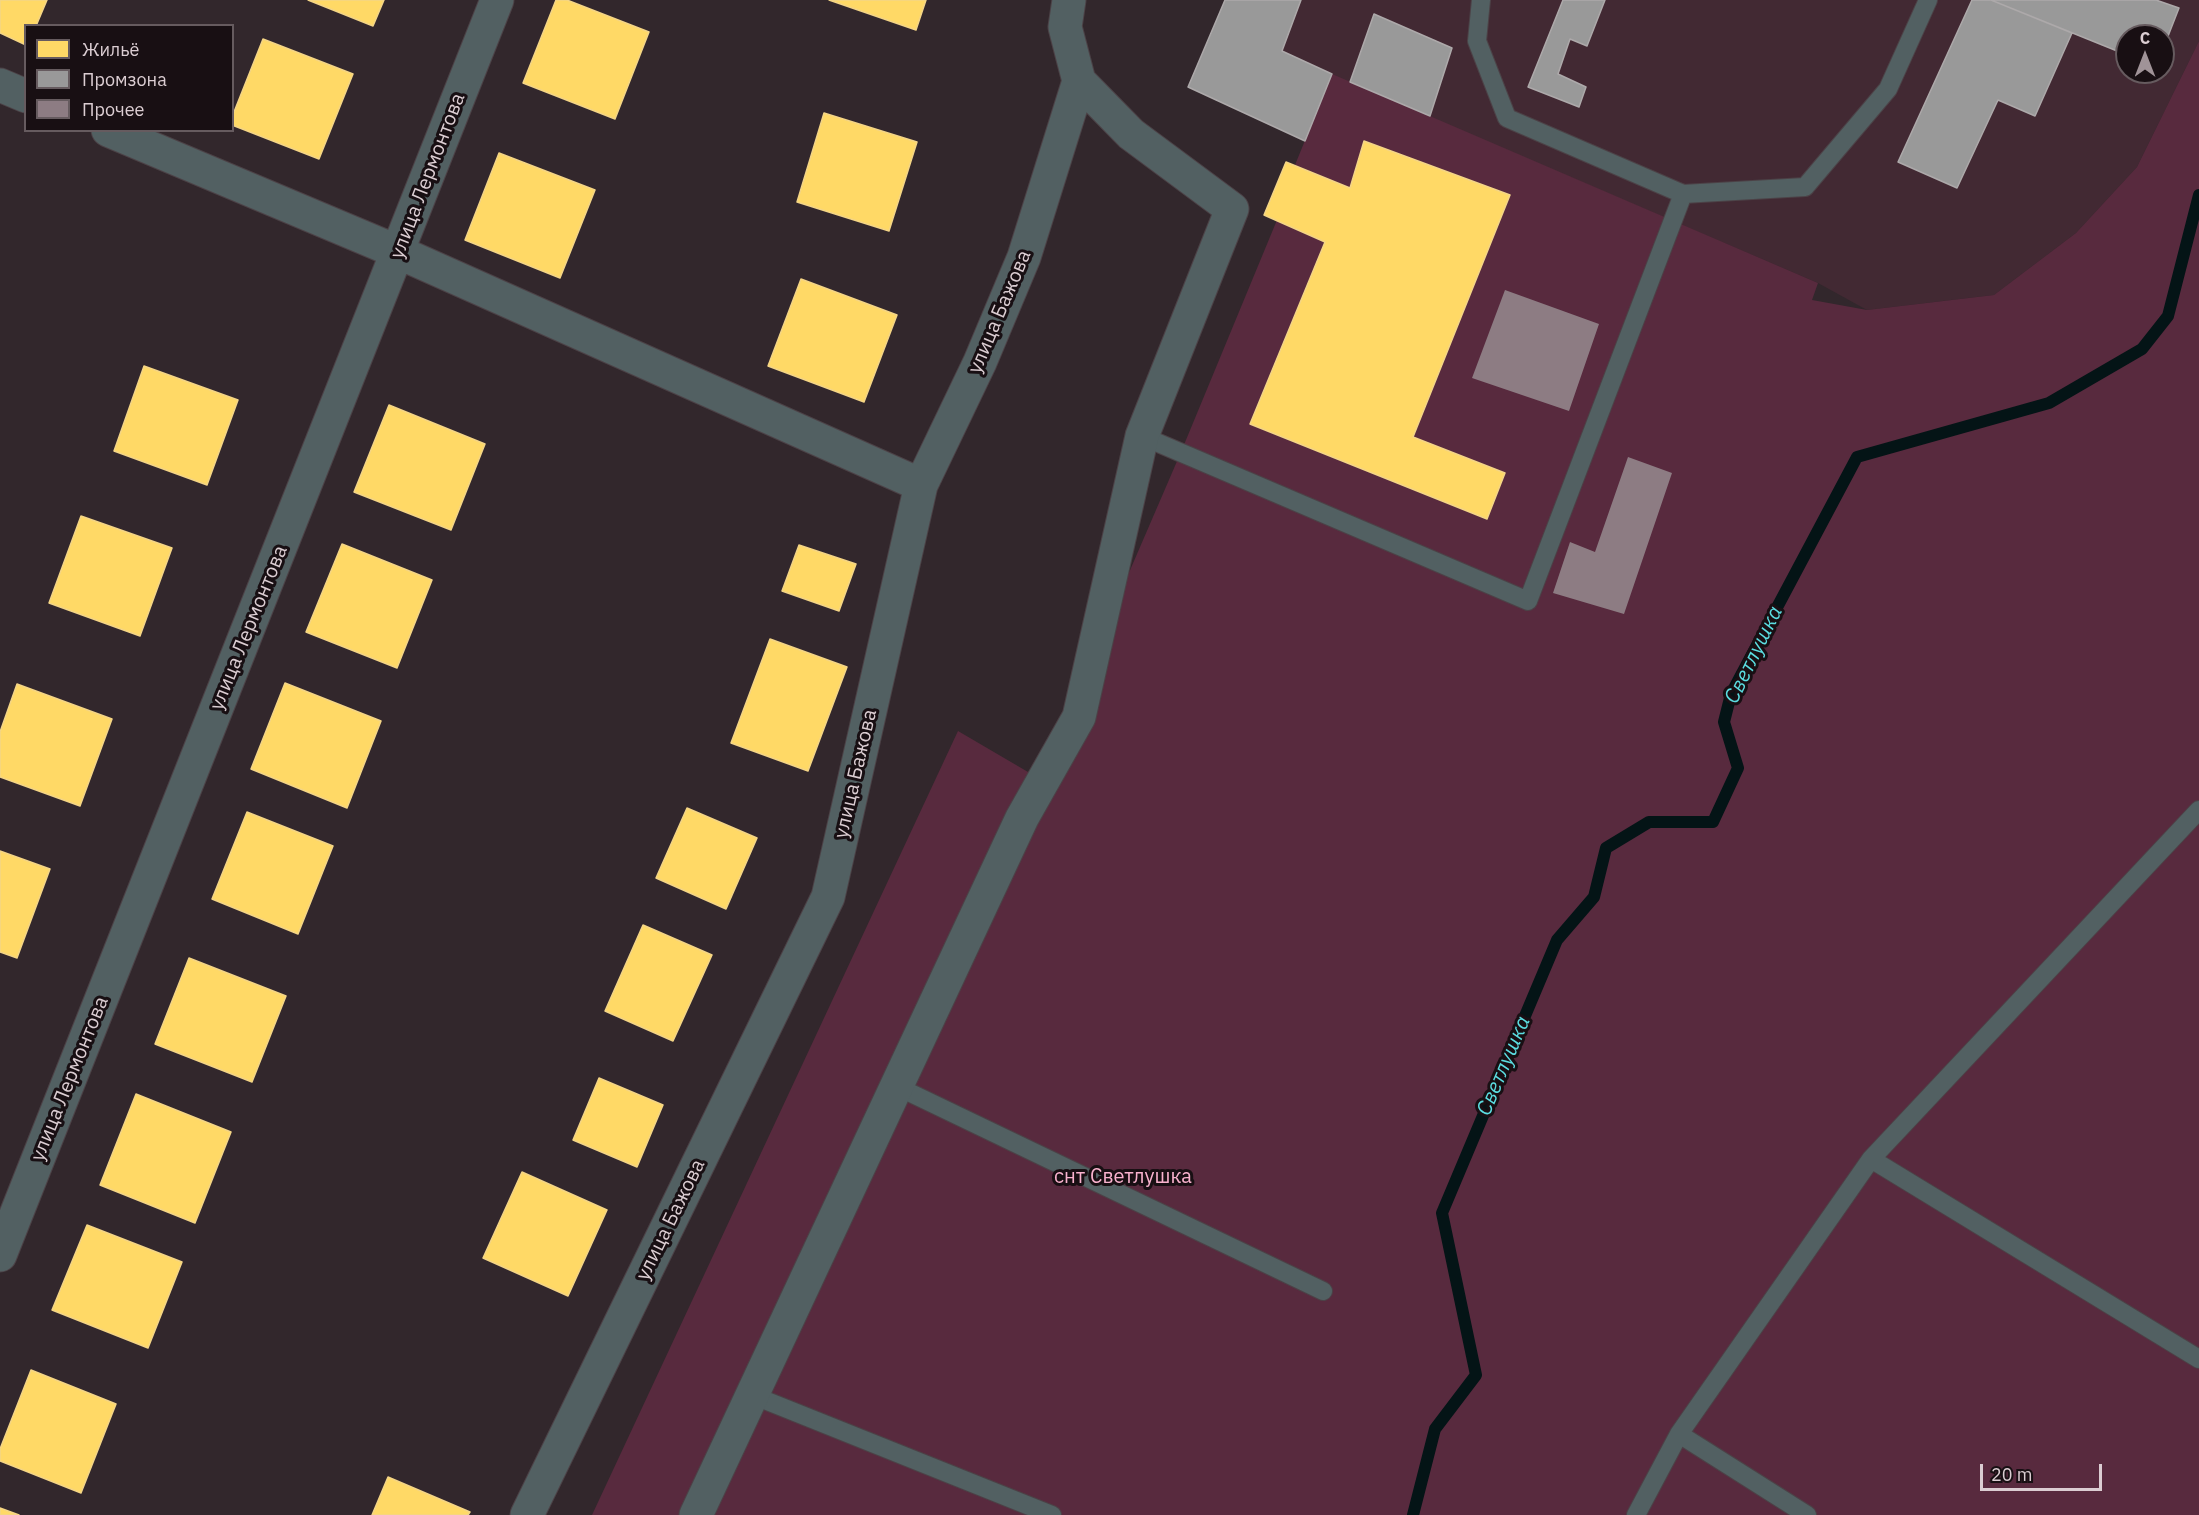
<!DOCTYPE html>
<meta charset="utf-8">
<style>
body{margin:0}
#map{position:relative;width:2199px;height:1515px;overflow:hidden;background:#32272c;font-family:"IBM Plex Sans",sans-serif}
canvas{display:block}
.legend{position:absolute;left:24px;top:24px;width:210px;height:108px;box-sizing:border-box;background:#180f13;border:2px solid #665b5f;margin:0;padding:8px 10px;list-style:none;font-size:18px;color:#dbcdd2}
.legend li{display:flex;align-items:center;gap:12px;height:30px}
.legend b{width:30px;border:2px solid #665b5f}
.north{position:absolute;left:2115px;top:24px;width:60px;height:60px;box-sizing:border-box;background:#180f13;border:2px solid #665b5f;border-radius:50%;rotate:0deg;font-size:16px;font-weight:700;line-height:24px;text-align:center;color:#dbcdd2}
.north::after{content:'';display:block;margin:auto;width:21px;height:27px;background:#a09398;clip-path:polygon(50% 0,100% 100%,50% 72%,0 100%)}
.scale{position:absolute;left:1980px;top:1464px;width:122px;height:27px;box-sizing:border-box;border:3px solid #dbcdd2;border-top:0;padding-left:8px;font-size:18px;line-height:21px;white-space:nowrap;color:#dbcdd2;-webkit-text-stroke:4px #180f13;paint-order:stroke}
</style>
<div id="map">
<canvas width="2199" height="1515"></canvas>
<ul class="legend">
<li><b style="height:16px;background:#ffd966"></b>Жильё</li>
<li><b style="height:16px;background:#999"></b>Промзона</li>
<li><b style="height:16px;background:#8d7c83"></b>Прочее</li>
</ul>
<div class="north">С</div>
<div class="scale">20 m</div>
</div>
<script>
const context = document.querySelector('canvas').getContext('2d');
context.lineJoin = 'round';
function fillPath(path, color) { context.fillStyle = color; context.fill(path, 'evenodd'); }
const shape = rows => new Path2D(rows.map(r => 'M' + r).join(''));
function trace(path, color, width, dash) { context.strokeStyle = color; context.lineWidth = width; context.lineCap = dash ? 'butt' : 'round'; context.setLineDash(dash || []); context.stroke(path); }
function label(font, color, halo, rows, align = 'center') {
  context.font = font + ' "IBM Plex Sans",sans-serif'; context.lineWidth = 6; context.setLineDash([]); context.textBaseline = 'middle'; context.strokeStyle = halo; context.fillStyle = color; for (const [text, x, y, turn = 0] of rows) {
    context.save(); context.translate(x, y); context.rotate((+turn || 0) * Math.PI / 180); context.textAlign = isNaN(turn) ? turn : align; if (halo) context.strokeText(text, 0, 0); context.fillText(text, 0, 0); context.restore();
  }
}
fillPath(shape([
 [1225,0,2199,0,2199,41,2137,167,2076,233,1994,295,1867,310,1818,283,1331,75,1305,141,1188,87],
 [2127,36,2163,36,2163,72,2127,72]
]), '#422933');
fillPath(shape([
 [2199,41,2199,1515,592,1515,958,731,1040,779,1181,452,1277,220,1264,215,1286,162,1295,165,1332,74,1818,283,1812,300,1867,310,1994,295,2076,233,2137,167]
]), '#582a3e');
const homes = shape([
 [0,0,47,0,36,26,26,26,26,45,0,33,0,0],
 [308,0,384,0,373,26,308,0],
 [556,0,567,0,649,32,615,119,523,83,556,0],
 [829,0,926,0,916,30,829,0],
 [263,39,353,74,319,159,232,125,232,117,263,39],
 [824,113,917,142,889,231,797,202,824,113],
 [1364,141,1510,195,1413,437,1505,473,1487,519,1250,424,1325,242,1264,215,1286,162,1350,188,1364,141],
 [499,153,595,190,560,278,465,240,499,153],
 [801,279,897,315,864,402,768,366,801,279],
 [144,366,238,400,207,485,114,451,144,366],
 [389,405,485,444,451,530,354,492,389,405],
 [81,516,172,548,140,636,49,603,81,516],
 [342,544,432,580,397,668,306,632,342,544],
 [799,545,856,564,839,611,782,591,799,545],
 [770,639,847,667,808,771,731,743,770,639],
 [285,683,381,721,347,808,251,769,285,683],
 [17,684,112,719,80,806,0,777,0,732,17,684],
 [687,808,757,838,726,909,656,878,687,808],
 [247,812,333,846,298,934,212,899,247,812],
 [0,851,50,869,17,958,0,952,0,851],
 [643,925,712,955,673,1041,605,1011,643,925],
 [189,958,286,996,252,1082,155,1044,189,958],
 [599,1078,663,1105,637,1167,573,1140,599,1078],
 [136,1094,231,1132,195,1223,100,1185,136,1094],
 [522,1172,607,1210,568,1296,483,1258,522,1172],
 [87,1225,182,1262,148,1348,52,1310,87,1225],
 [31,1370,116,1404,81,1493,0,1461,0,1449,31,1370],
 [388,1477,470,1512,468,1515,372,1515,388,1477],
 [0,1508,19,1515,0,1515,0,1508]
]);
fillPath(homes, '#ffd966');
trace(homes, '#f4d586', 1.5);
const industry = shape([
 [1225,0,1301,0,1282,51,1332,74,1305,141,1188,87,1225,0],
 [1563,0,1605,0,1587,46,1570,39,1558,74,1586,87,1579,107,1528,87,1563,0],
 [1972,0,1991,0,2072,33,2035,116,1998,100,1957,188,1898,162,1972,0],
 [1991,0,2156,0,2179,8,2163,49,2163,36,2127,36,2127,55,1991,0],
 [1374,14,1452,48,1430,116,1350,82,1374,14]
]);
fillPath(industry, '#999');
trace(industry, '#ada9aa', 1.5);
trace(shape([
 [1413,1515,1435,1429,1476,1375,1442,1213,1557,940,1594,897,1606,848,1649,822,1713,822,1738,768,1724,722,1731,694,1857,457,2049,403,2142,349,2168,316,2199,195]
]), '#041416', 12);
fillPath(shape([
 [1505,290,1599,324,1569,411,1472,378],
 [1628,457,1672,473,1624,614,1553,593,1570,542,1595,552]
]), '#8d7c83');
const lane = shape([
 [1481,0,1477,41,1507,118,1683,194,1805,187,1888,89,1928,0],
 [1142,436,1528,601,1683,194],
 [896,1086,1323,1291],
 [1871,1159,2199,1359],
 [752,1395,1052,1515],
 [1679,1434,1807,1515],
 [1636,1515,1679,1434,1871,1159,2199,810]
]);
const street = shape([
 [0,85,26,96],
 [108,130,398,252,921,485],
 [0,1255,497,0],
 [527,1515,828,897,921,485,980,362,1024,257,1079,81,1065,27,1069,0],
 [696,1515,1022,818,1079,717,1142,436,1232,209,1131,134,1079,81]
]);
trace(lane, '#4c4247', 20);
trace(street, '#4c4247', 35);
trace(lane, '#526062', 18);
trace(street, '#526062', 33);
label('20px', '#dbcdd2', '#180f13', [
 ["улица Лермонтова",428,176,-69],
 ["улица Бажова",1000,312,-67],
 ["улица Лермонтова",249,628,-68],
 ["улица Бажова",856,774,-77],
 ["улица Лермонтова",70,1079,-68],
 ["улица Бажова",671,1220,-64]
]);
label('20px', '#f9b2ce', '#180f13', [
 ["снт Светлушка",1123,1177]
]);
label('italic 21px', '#5bdde1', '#180f13', [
 ["Светлушка",1754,655,-64],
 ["Светлушка",1504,1066,-67]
]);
</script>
